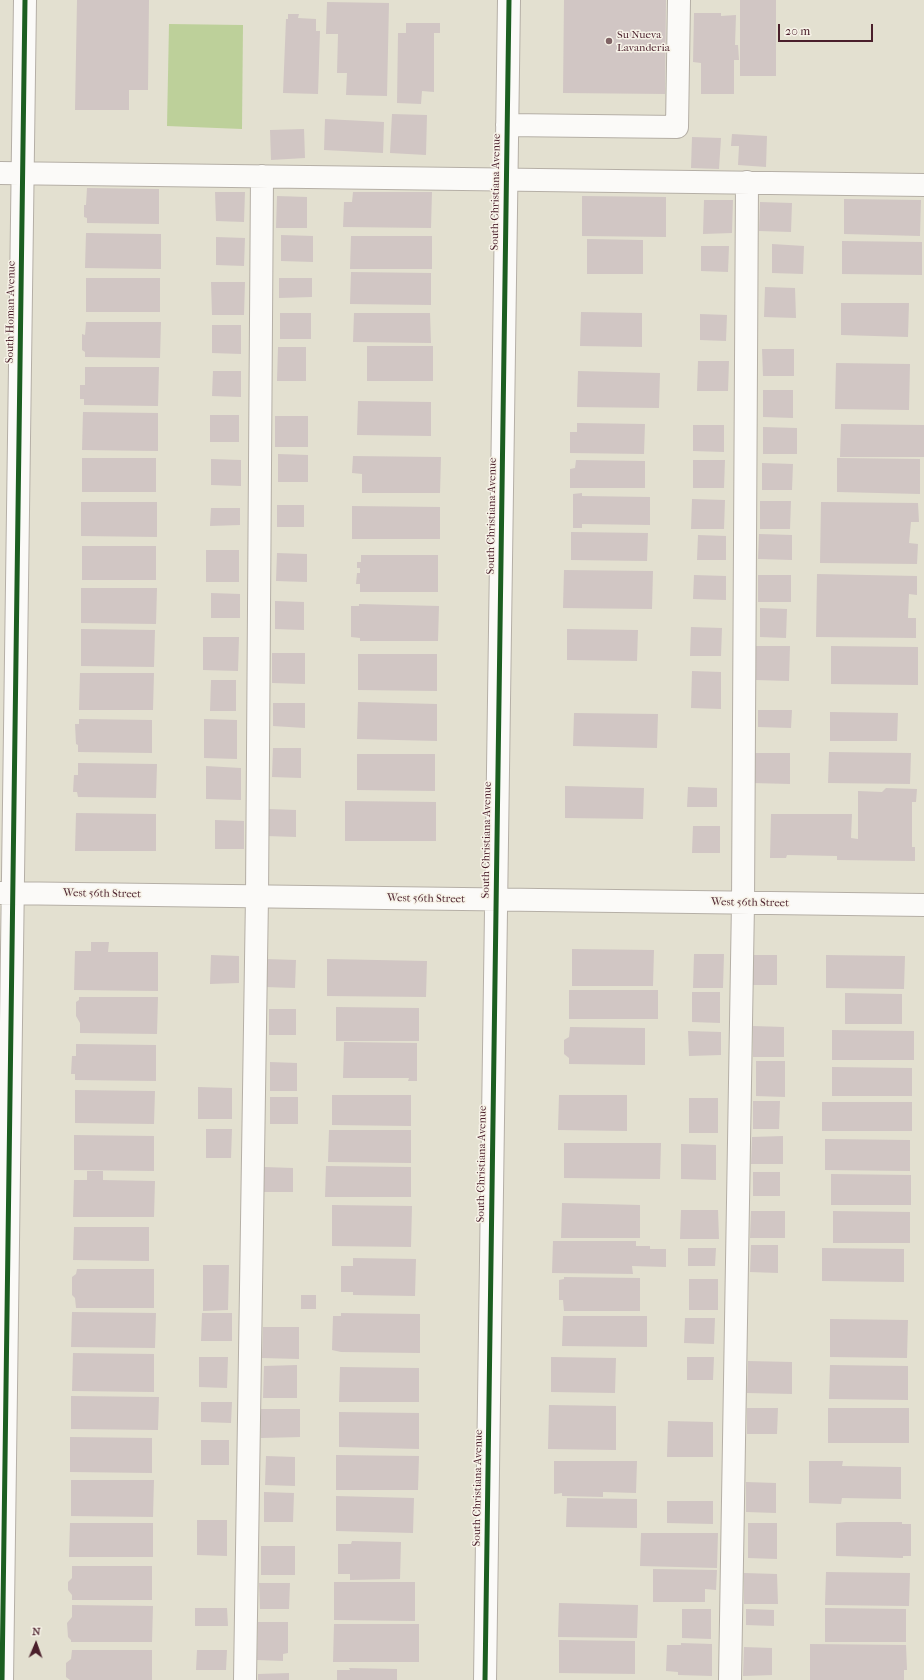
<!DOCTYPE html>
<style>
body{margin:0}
#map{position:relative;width:924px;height:1680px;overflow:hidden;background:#e3e0d0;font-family:"IM FELL French Canon",serif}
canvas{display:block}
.north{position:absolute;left:16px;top:1624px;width:40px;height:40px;-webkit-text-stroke:3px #f7f3e8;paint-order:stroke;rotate:2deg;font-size:11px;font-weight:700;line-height:16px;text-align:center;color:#4a1f2b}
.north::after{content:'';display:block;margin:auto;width:14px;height:18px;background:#4a1f2b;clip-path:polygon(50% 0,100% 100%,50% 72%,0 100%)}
.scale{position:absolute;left:778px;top:24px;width:95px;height:18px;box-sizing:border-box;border:2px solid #4a1f2b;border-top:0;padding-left:5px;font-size:12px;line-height:14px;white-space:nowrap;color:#4a1f2b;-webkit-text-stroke:3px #f7f3e8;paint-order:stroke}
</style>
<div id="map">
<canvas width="924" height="1680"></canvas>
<div class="north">N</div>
<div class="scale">20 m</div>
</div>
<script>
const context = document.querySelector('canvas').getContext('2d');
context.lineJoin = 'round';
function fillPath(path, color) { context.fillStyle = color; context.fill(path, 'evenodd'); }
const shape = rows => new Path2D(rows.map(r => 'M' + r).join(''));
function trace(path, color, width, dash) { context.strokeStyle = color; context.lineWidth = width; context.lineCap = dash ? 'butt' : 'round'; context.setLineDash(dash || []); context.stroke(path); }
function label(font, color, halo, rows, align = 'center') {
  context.font = font + ' "IM FELL French Canon",serif'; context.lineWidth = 3; context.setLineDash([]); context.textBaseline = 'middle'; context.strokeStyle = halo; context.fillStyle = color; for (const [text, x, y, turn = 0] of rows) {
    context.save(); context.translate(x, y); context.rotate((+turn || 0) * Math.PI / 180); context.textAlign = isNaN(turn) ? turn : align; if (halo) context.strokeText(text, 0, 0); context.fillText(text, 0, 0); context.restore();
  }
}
fillPath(shape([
 [169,24,243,25,242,129,167,126]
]), '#bdd09a');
fillPath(shape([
 [77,0,149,0,148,90,129,90,129,110,75,110],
 [564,0,666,0,665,94,563,93],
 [740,0,776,0,776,76,740,76],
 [327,2,389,3,387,96,346,95,347,73,337,73,338,34,326,34],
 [694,13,721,13,721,16,736,15,735,45,738,45,739,60,734,60,734,94,701,94,701,63,693,62],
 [288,14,299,14,298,18,316,19,316,31,320,31,318,94,283,93,286,19,288,19],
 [406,23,440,23,440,33,434,33,434,92,422,91,421,104,397,103,398,33,406,33],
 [392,114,427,115,426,155,390,153],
 [325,119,384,122,383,153,324,150],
 [304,129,305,158,271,160,270,130],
 [732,134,767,136,766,167,738,165,739,146,731,146],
 [692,137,721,138,719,169,691,168],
 [87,188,159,189,159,224,87,223,87,218,84,217,84,205,86,205],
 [215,192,245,192,244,222,216,221],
 [353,192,432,192,431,228,343,227,344,202,352,202],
 [277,196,307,197,307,228,276,228],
 [582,196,666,197,666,237,582,236],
 [844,199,921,200,920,236,844,234],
 [704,200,733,200,732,233,703,234],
 [760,202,792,203,791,232,759,231],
 [86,233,161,234,161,269,85,268],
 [281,235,313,236,313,262,281,261],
 [351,236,432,236,432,269,350,269],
 [216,237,245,238,244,266,216,265],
 [587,239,643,240,643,274,587,274],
 [842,241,922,242,922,275,842,274],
 [772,244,804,246,803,274,772,273],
 [701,246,729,246,728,272,701,271],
 [351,272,431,273,431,305,350,304],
 [86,278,160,278,160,312,86,312],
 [279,278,312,278,312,297,279,298],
 [211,282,245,282,244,315,212,315],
 [765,287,795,288,796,318,764,317],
 [841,303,909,303,908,337,841,335],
 [581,312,642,313,642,347,580,346],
 [280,313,311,313,311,339,280,339],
 [354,313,430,313,431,343,353,342],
 [700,314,727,315,726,341,700,340],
 [86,322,161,322,160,358,85,357,85,352,82,350,82,334,85,335],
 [212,325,241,325,241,354,212,353],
 [367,346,433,346,433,381,367,381],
 [278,347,306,347,306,381,277,381],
 [762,349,794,349,794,376,763,376],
 [698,361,729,361,728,391,697,391],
 [836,363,910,364,909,410,835,409],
 [85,367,159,367,158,406,84,405,84,399,80,399,80,385,85,385],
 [213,371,241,371,241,397,212,396],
 [578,371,660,373,659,408,577,407],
 [763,390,793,390,793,418,763,417],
 [358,401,431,402,431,436,357,435],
 [83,412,158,413,158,451,82,450],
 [210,415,239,415,239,442,210,442],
 [275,416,308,416,308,447,275,447],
 [577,423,645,424,644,454,570,453,570,432,577,432],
 [841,424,924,425,924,457,840,457],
 [693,425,724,425,724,452,693,451],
 [763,427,797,428,797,454,763,454],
 [278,454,308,455,308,482,278,482],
 [353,456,441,457,440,493,362,493,362,474,352,473],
 [82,458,156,458,156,492,82,492],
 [837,458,920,459,920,494,837,492],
 [211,459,241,460,241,486,211,485],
 [576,460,645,461,645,488,570,488,570,469,575,468],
 [693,460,725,460,724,488,693,488],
 [762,463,793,464,792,490,762,490],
 [582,493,582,496,650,497,650,525,582,524,582,528,573,528,573,494],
 [692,499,725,500,724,529,691,529],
 [760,501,791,501,790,529,760,529],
 [81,502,157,502,157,537,81,536],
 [821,502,918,503,919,522,911,522,909,543,918,544,917,564,820,563],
 [277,505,304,505,304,527,277,527],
 [352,506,440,507,440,539,352,539],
 [211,508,240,508,240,525,210,526],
 [571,532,648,533,647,561,571,560],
 [759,534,792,535,792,560,758,559],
 [698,535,726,536,726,560,697,560],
 [82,546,156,546,156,580,82,580],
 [206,550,239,550,239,582,206,582],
 [277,553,307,554,307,582,276,581],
 [361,555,438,555,438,592,360,592,360,584,356,584,357,573,360,573,360,568,357,568,357,562,361,562],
 [564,570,653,571,652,609,563,608],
 [817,574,917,576,917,595,909,594,908,618,916,618,916,638,816,637],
 [694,575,726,576,726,600,693,599],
 [758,575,791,575,791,602,758,602],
 [81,588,157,588,156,624,81,623],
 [211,593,240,594,240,618,211,618],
 [275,601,304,602,304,630,275,629],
 [359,604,439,606,438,641,360,641,360,638,351,637,351,606,359,606],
 [760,608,787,609,786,638,760,637],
 [691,627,722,628,721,656,690,656],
 [81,629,155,630,154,667,81,666],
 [567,629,638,630,637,661,567,660],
 [203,637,239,637,238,671,203,670],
 [756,646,790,646,789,681,756,680],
 [831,646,918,647,918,685,831,684],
 [272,653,305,653,305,684,272,683],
 [358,654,437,654,437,691,358,690],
 [692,671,721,672,721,709,691,708],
 [80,673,154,673,153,710,79,710],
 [211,680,236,680,236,711,210,711],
 [358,702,437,704,437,741,357,739],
 [273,703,305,703,305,728,273,726],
 [758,710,792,710,791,728,758,727],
 [830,712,898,713,897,741,830,741],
 [574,713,658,714,657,748,573,746],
 [79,719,152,720,152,753,78,752,78,745,76,744,75,724,79,724],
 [204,719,237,720,237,759,204,758],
 [273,748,301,748,301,778,272,777],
 [829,752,911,753,910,784,828,783],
 [753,753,790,753,790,784,752,783],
 [357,754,435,754,435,791,357,790],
 [78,763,157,764,156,798,78,797,77,792,73,792,74,775,78,775],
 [206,766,241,768,241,800,206,799],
 [565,786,644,788,643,819,565,818],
 [688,787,717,788,717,807,687,807],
 [886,788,917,789,916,802,912,802,912,847,915,847,915,861,837,860,837,856,787,855,786,858,770,858,771,814,852,814,851,838,858,839,858,791,882,792],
 [345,801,436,802,436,841,345,841],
 [268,809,296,810,296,837,267,836],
 [76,813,156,814,156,851,75,851],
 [215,820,244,821,244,849,215,849],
 [693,826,720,826,720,853,692,853],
 [91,942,109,942,108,952,158,952,158,991,74,990,75,951,91,951],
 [572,949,654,950,653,986,572,986],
 [694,954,724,954,723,988,693,988],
 [211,955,239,956,239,983,210,984],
 [750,955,777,955,777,985,750,985],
 [826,955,905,956,904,989,826,988],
 [266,959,296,960,295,988,265,987],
 [327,959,427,961,426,997,327,996],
 [569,990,658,990,658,1019,569,1019],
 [692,992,720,992,720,1023,692,1022],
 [845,993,902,994,902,1024,845,1024],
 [79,997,158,997,157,1034,80,1033,80,1023,76,1016,76,1002,79,1000],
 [336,1007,419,1008,419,1041,336,1041],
 [269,1009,296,1009,296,1035,269,1035],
 [753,1026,784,1027,784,1057,753,1057],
 [570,1027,645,1028,645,1065,569,1064,569,1058,564,1054,564,1040,569,1037],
 [832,1030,914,1031,914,1060,832,1060],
 [688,1031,721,1032,721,1055,689,1056],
 [344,1042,417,1043,417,1081,408,1081,409,1078,343,1078],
 [76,1044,156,1045,156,1081,75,1080,75,1074,71,1074,72,1056,76,1056],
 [756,1061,785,1061,785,1097,756,1096],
 [270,1062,297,1063,297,1091,270,1091],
 [832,1067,912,1068,912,1096,832,1096],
 [198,1087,232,1088,232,1119,198,1119],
 [75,1090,155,1091,154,1124,75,1123],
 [332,1095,411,1095,411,1126,332,1125],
 [559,1095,627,1095,627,1131,558,1130],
 [270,1097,298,1097,298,1124,270,1124],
 [689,1098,718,1098,718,1133,689,1133],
 [753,1101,780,1101,779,1129,753,1129],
 [822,1102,912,1102,912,1131,822,1131],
 [206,1129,232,1129,231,1158,206,1158],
 [329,1130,411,1130,411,1163,328,1162],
 [74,1135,154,1136,154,1171,74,1170],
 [783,1136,783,1164,751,1164,752,1137],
 [825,1139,910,1140,910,1171,825,1170],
 [564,1143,661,1143,660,1179,564,1178],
 [681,1144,716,1145,716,1180,681,1179],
 [326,1166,411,1167,411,1197,325,1197],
 [264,1167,293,1168,293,1192,264,1192],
 [87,1171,103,1171,103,1180,155,1181,154,1217,73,1217,74,1180,87,1180],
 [753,1172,780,1172,780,1196,753,1196],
 [831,1174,911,1175,911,1205,831,1205],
 [562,1203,640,1205,640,1238,561,1238],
 [332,1205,412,1206,411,1247,332,1246],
 [681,1210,718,1210,719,1239,680,1239],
 [751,1211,785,1211,785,1238,750,1238],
 [833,1211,910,1212,910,1243,833,1243],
 [74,1227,149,1227,149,1261,73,1260],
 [553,1241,636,1241,636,1246,650,1246,650,1249,666,1249,666,1267,632,1266,633,1274,552,1273],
 [751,1245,778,1245,778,1273,750,1272],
 [688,1248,716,1248,715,1266,688,1266],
 [822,1248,904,1249,904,1282,822,1281],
 [353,1258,416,1259,415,1296,353,1295,353,1292,341,1292,341,1266,353,1266],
 [203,1265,229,1265,228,1310,203,1311],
 [77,1269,154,1269,154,1308,76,1308,75,1298,72,1295,72,1277,76,1274],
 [564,1277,640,1278,640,1311,564,1311,563,1300,559,1300,559,1280,564,1279],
 [689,1279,718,1279,718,1310,689,1310],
 [301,1295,316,1295,316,1309,301,1309],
 [72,1312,156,1313,155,1348,71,1347],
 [202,1313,232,1313,232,1341,201,1341],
 [341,1313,420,1314,420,1353,341,1352,332,1350,333,1316,341,1316],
 [563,1316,647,1316,647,1347,562,1346],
 [685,1318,715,1318,714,1344,684,1343],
 [830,1319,908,1320,907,1358,830,1357],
 [263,1327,299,1327,299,1359,262,1358],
 [73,1353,154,1354,154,1392,72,1391],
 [199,1357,228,1357,227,1388,199,1387],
 [551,1357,616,1358,615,1393,551,1392],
 [687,1357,714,1357,713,1380,687,1380],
 [748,1361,792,1362,792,1394,747,1393],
 [297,1365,297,1398,263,1398,264,1366],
 [830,1365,908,1366,908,1400,829,1399],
 [340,1367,419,1368,419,1402,339,1402],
 [71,1396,159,1397,158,1430,71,1429],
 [201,1402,232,1402,231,1423,201,1422],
 [549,1405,616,1406,616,1450,548,1449],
 [747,1408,778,1408,777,1434,747,1434],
 [828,1408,909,1408,909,1443,828,1443],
 [261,1409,300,1409,300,1437,261,1438],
 [339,1412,419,1413,419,1449,339,1447],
 [668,1421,713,1422,713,1457,667,1457],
 [70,1437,152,1438,152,1473,70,1472],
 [201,1440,229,1440,229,1465,201,1465],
 [336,1455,419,1456,418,1490,336,1490],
 [266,1456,295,1457,295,1486,265,1485],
 [554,1461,637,1461,636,1493,603,1492,603,1497,562,1496,562,1493,554,1494],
 [809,1461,843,1461,842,1466,901,1467,901,1499,842,1498,841,1504,809,1503],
 [71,1480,154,1480,153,1517,71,1516],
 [746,1482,776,1483,776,1513,746,1512],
 [264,1492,294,1493,293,1522,264,1522],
 [336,1496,414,1498,413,1533,336,1531],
 [567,1498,637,1499,637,1528,566,1527],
 [667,1501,713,1501,713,1524,667,1523],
 [197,1520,227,1520,227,1556,197,1555],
 [846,1522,902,1522,902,1524,911,1524,911,1556,903,1556,903,1558,836,1556,836,1523],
 [70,1523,153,1523,153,1557,69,1557],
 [748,1523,777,1523,777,1559,748,1558],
 [641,1533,718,1533,717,1568,640,1566],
 [352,1541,401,1542,400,1579,350,1580,350,1574,338,1574,338,1544,351,1544],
 [261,1546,295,1546,295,1575,261,1575],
 [72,1566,152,1566,152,1600,72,1600,72,1595,68,1590,68,1582,72,1578],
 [653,1569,717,1570,716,1590,705,1589,705,1602,653,1602],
 [826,1572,910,1573,909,1606,825,1605],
 [744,1573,777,1574,778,1604,744,1604],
 [334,1582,415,1582,415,1621,334,1620],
 [259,1583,290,1583,289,1609,260,1609],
 [559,1603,638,1605,637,1638,558,1637],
 [72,1605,153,1606,152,1642,71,1642,71,1640,68,1637,67,1623,72,1617],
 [195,1608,227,1608,228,1626,195,1626],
 [825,1608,906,1609,906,1642,825,1642],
 [682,1609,711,1609,711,1639,682,1638],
 [746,1609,774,1610,774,1626,746,1625],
 [258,1622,288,1622,288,1653,283,1654,283,1661,257,1660],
 [334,1624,419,1624,419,1662,333,1662],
 [559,1640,635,1641,635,1674,559,1673],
 [681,1643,712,1644,712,1676,678,1675,678,1672,666,1671,667,1645,681,1645],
 [810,1644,906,1645,907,1670,904,1670,904,1680,810,1680],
 [744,1647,772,1648,772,1675,743,1676],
 [72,1650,152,1650,152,1680,70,1680,66,1677,66,1663,71,1659],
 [197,1650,227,1650,226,1670,196,1670],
 [349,1668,397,1669,397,1680,337,1680,337,1670,350,1670],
 [289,1673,289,1680,258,1680,258,1674]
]), '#d1c6c4');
const minor = shape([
 [507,125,677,127,679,0],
 [0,173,924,185],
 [0,893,924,905],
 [2,1680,25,0],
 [245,1680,257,896,262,176],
 [485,1680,509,0],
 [730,1680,743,903,747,182]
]);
trace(minor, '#b5afa6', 24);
trace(minor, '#fbfaf8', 22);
trace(shape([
 [2,1680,25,0],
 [485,1680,509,0]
]), '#1b5e20', 5);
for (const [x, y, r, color] of [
 [609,41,4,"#806365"]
]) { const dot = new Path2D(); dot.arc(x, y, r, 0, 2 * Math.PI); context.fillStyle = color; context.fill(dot); trace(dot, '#f7f3e8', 1.5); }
label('11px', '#4a1f2b', '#f7f3e8', [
 ["Su Nueva",617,35],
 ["Lavanderia",617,48]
], 'left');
label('11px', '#4a1f2b', '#f7f3e8', [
 ["South Christiana Avenue",496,192,-89],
 ["South Homan Avenue",11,312,-89],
 ["South Christiana Avenue",492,516,-89],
 ["South Christiana Avenue",487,840,-89],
 ["West 56th Street",102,894,1],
 ["West 56th Street",426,899,1],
 ["West 56th Street",750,903,1],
 ["South Christiana Avenue",482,1164,-89],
 ["South Christiana Avenue",478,1488,-89]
]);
</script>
